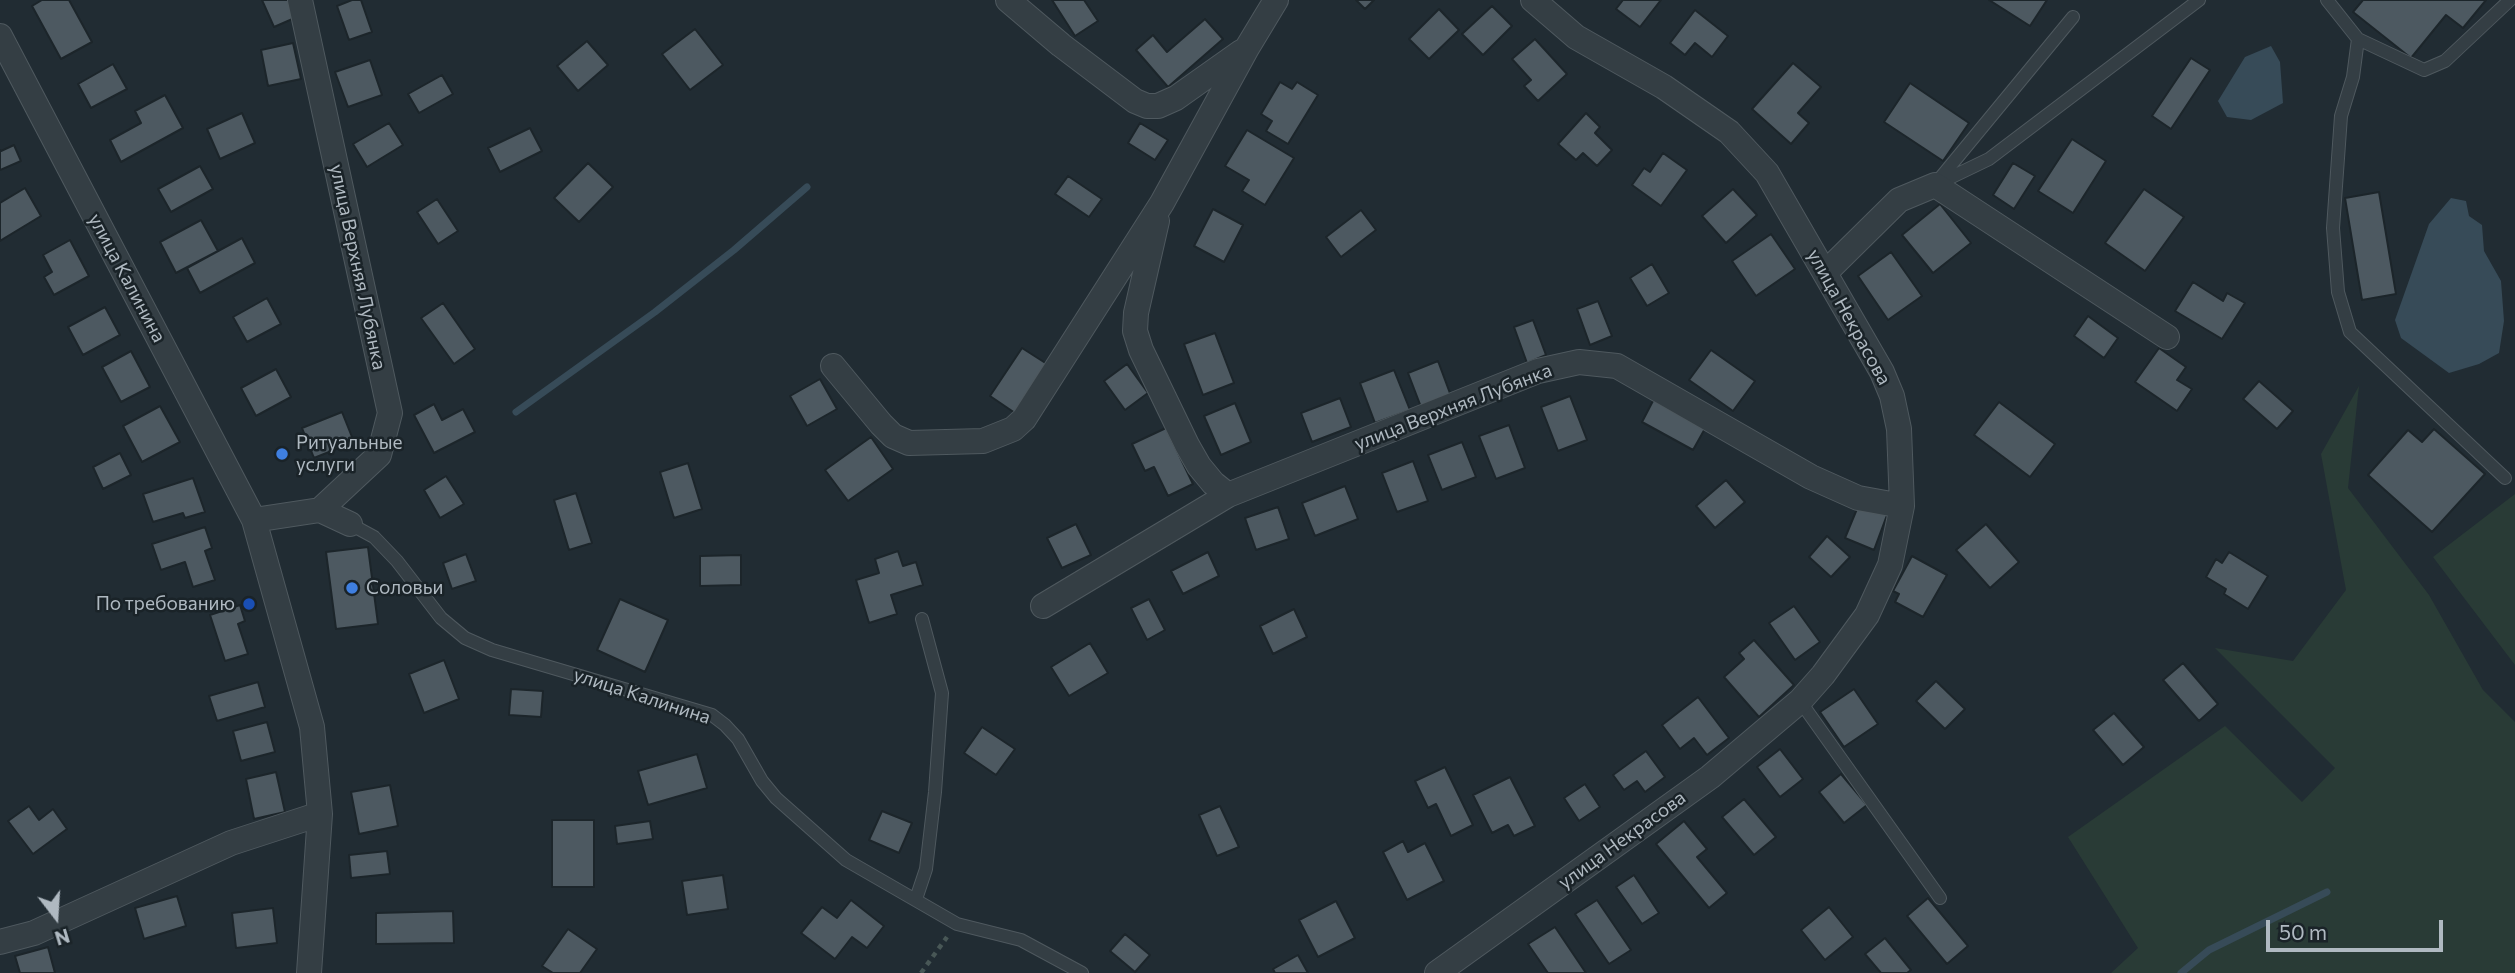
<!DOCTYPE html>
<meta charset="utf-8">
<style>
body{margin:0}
#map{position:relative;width:2515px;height:973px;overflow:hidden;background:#212c33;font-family:Commissioner,sans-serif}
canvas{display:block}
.north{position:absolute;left:21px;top:882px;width:70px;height:70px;-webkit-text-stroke:5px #1a2328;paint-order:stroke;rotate:163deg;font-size:19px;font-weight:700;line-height:28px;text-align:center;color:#afb9c1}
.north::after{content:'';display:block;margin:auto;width:24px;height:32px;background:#afb9c1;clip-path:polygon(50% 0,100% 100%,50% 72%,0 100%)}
.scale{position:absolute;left:2266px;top:920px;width:177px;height:32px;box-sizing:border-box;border:4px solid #afb9c1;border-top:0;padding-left:9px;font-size:21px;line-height:24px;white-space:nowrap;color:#afb9c1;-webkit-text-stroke:5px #1a2328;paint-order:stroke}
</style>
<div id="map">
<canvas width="2515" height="973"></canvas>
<div class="north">N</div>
<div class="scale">50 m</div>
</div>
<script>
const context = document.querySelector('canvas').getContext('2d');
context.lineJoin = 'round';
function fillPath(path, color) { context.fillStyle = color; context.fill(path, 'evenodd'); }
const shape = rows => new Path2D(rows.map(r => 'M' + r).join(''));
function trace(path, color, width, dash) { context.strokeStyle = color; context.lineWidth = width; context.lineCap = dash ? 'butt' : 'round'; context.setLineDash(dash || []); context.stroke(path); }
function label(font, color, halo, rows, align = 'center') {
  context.font = font + ' Commissioner,sans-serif'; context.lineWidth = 5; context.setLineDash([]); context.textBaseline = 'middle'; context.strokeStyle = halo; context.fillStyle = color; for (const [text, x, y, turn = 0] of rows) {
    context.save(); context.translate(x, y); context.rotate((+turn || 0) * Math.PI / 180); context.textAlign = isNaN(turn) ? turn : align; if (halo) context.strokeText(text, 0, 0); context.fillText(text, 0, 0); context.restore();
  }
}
fillPath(shape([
 [2359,386,2348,488,2429,595,2483,690,2515,722,2515,973,2111,973,2138,948,2068,837,2225,726,2302,802,2335,768,2215,648,2293,661,2346,590,2321,454],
 [2515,494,2515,665,2433,557]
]), '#293b36');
fillPath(shape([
 [2271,46,2280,62,2283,103,2251,120,2227,117,2218,101,2245,57],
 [2451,198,2466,201,2469,216,2482,225,2484,251,2501,281,2504,321,2499,353,2479,364,2449,373,2401,338,2395,320,2429,224]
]), '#374b58');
trace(shape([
 [516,412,655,312,734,250,807,187],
 [2181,973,2209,950,2327,892]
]), '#374b58', 7);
const building = shape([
 [42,0,69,0,92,42,61,59,32,6,42,0],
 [262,0,290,0,297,17,274,27,262,0],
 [352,0,361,0,372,32,349,40,337,6,352,0],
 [1052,0,1084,0,1098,21,1075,36,1052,0],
 [1356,0,1374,0,1365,9,1356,0],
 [1623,0,1661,0,1640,27,1616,9,1623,0],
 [1989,0,2047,0,2030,26,1989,0],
 [2363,0,2486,0,2463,28,2446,15,2411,58,2353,12,2363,0],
 [1492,6,1512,26,1483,55,1462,34,1492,6],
 [1439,9,1459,30,1429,59,1409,39,1439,9],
 [1695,10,1728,36,1712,57,1695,43,1685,55,1670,43,1695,10],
 [1205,19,1223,39,1168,87,1136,50,1153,35,1167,52,1205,19],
 [695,29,723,65,690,90,662,54,695,29],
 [1535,39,1567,74,1538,101,1524,86,1531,80,1512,59,1535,39],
 [587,41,608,65,578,91,557,66,587,41],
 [293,43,301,79,268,86,261,50,293,43],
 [2191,58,2210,70,2171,129,2152,116,2191,58],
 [370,60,382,95,348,107,335,72,370,60],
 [1793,63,1821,87,1798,113,1809,123,1791,144,1752,109,1793,63],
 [113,64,127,89,91,108,78,84,113,64],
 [442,75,453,94,419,113,408,94,442,75],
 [1280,82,1292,89,1297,82,1318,95,1288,144,1266,131,1272,121,1261,114,1280,82],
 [1910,83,1969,123,1943,161,1884,122,1910,83],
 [165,95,183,128,121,162,110,140,141,123,135,111,165,95],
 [242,113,255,143,220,159,207,129,242,113],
 [1586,113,1600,127,1595,133,1612,150,1597,166,1583,153,1576,160,1558,144,1586,113],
 [389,123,403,145,367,167,353,144,389,123],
 [1140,123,1168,140,1155,160,1128,143,1140,123],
 [530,128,542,151,500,172,488,148,530,128],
 [1247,130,1294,158,1265,205,1242,191,1249,180,1225,166,1247,130],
 [2072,139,2106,161,2073,213,2038,191,2072,139],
 [14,145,21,161,0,170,0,150,1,151,14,145],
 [1663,153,1687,170,1661,206,1632,185,1644,168,1650,172,1663,153],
 [588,163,613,187,579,222,554,198,588,163],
 [2013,163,2035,176,2014,209,1993,195,2013,163],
 [200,166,213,189,171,212,158,189,200,166],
 [1068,176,1102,199,1089,217,1055,194,1068,176],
 [25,188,41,216,0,241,0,203,25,188],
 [1733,189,1757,215,1726,243,1702,216,1733,189],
 [2144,189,2184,217,2145,271,2105,243,2144,189],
 [2379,192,2396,294,2362,300,2345,198,2379,192],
 [437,199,458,231,438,244,417,212,437,199],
 [1940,204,1971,243,1933,273,1902,235,1940,204],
 [1213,209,1243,225,1224,262,1194,246,1213,209],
 [1361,210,1376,230,1341,257,1326,237,1361,210],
 [201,220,218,251,176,273,160,242,201,220],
 [1771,234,1795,269,1756,296,1732,261,1771,234],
 [242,238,255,263,200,293,187,268,242,238],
 [70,240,89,276,54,295,44,277,52,272,43,255,70,240],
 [1891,252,1922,296,1888,320,1858,276,1891,252],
 [1652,264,1669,293,1647,306,1630,278,1652,264],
 [2193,282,2223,301,2227,293,2245,303,2222,339,2175,311,2193,282],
 [267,298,281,324,247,342,233,317,267,298],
 [1598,301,1612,336,1590,345,1577,309,1598,301],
 [443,303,475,349,454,364,421,318,443,303],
 [105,307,120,335,83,355,68,327,105,307],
 [2088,316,2118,338,2104,358,2074,336,2088,316],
 [1533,320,1546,355,1527,363,1514,327,1533,320],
 [1215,333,1234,383,1203,395,1184,344,1215,333],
 [1022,348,1047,364,1015,413,990,396,1022,348],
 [2159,348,2186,367,2177,380,2192,389,2177,411,2135,382,2159,348],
 [1711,350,1755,381,1733,411,1689,380,1711,350],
 [131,351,150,387,121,402,102,367,131,351],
 [1438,361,1451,396,1421,407,1408,373,1438,361],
 [1127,364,1148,393,1125,410,1104,381,1127,364],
 [276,369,291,397,256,416,241,388,276,369],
 [1394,370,1410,410,1375,423,1360,383,1394,370],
 [820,379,837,409,807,426,790,396,820,379],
 [2259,381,2293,411,2277,429,2243,399,2259,381],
 [1570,396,1587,440,1558,451,1541,407,1570,396],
 [1655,397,1707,425,1693,450,1642,422,1655,397],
 [1340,398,1351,427,1312,442,1301,413,1340,398],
 [1999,402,2055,444,2030,477,1974,435,1999,402],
 [1235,403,1251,442,1221,455,1204,416,1235,403],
 [434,404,442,420,463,409,475,432,434,453,414,415,434,404],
 [160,406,180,442,142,462,123,426,160,406],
 [342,412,354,442,314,458,302,428,342,412],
 [1509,425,1525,468,1496,479,1479,436,1509,425],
 [1166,428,1193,484,1168,496,1154,467,1145,471,1132,444,1166,428],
 [2434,429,2485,474,2432,532,2368,475,2408,430,2422,442,2434,429],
 [871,437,893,469,848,501,825,470,871,437],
 [1462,442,1476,477,1442,490,1428,455,1462,442],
 [120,453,131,475,103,489,93,467,120,453],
 [1413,461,1428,501,1397,512,1382,473,1413,461],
 [688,463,702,509,674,518,660,472,688,463],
 [446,476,464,504,440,518,424,490,446,476],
 [193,478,205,512,185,518,183,513,153,522,143,494,193,478],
 [1726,480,1745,502,1715,528,1696,506,1726,480],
 [1345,486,1358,519,1315,536,1302,503,1345,486],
 [576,493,592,543,569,550,554,500,576,493],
 [1859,504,1887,515,1874,550,1845,538,1859,504],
 [1278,507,1289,539,1256,550,1245,518,1278,507],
 [1076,524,1091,555,1062,568,1047,538,1076,524],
 [1986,524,2019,562,1990,588,1956,550,1986,524],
 [205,527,212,548,205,551,215,580,193,587,185,562,161,570,152,544,205,527],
 [1827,536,1850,557,1831,577,1809,557,1827,536],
 [368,547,378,624,336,629,326,552,368,547],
 [898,551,903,566,916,562,923,585,891,595,897,614,869,623,856,580,879,573,875,559,898,551],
 [1208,552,1219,576,1183,594,1171,571,1208,552],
 [2229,552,2268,576,2248,609,2224,594,2226,589,2206,577,2216,559,2222,563,2229,552],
 [466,554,476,581,452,589,443,563,466,554],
 [741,555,741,585,700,586,700,556,741,555],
 [1912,556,1947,575,1923,617,1895,602,1899,594,1893,591,1912,556],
 [620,599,668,620,645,672,597,650,620,599],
 [1149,599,1165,630,1147,640,1131,608,1149,599],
 [240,605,245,621,238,624,248,654,225,661,210,615,240,605],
 [1794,606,1820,642,1795,660,1769,623,1794,606],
 [1294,609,1307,637,1273,654,1260,626,1294,609],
 [1754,640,1794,685,1759,717,1724,677,1744,659,1739,653,1754,640],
 [1090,643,1108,673,1069,696,1051,667,1090,643],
 [444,660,459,699,424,713,409,674,444,660],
 [2183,663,2218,704,2199,721,2163,680,2183,663],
 [1936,681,1965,709,1945,729,1916,701,1936,681],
 [258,682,265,707,217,721,209,696,258,682],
 [511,689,543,691,541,717,509,715,511,689],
 [1854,689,1878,724,1844,747,1820,712,1854,689],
 [1698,697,1729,738,1707,755,1694,738,1680,749,1662,725,1698,697],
 [2114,713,2144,747,2123,765,2093,730,2114,713],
 [267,722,275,752,241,761,233,731,267,722],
 [982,727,1015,749,996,775,964,753,982,727],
 [1780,749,1803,779,1780,797,1757,767,1780,749],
 [1646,751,1665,777,1645,792,1637,781,1624,790,1613,775,1646,751],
 [697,754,707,788,648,805,638,771,697,754],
 [1445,767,1473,825,1451,836,1436,804,1428,808,1415,781,1445,767],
 [276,772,285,812,254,819,246,779,276,772],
 [1841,774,1867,805,1844,823,1819,792,1841,774],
 [1510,777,1535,826,1514,836,1508,825,1492,833,1473,795,1510,777],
 [1585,784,1600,807,1579,821,1564,798,1585,784],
 [390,785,398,826,359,834,351,792,390,785],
 [1744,799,1776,837,1754,855,1722,817,1744,799],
 [29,806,39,820,53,809,67,829,33,854,8,821,29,806],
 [1220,806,1239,847,1217,856,1199,815,1220,806],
 [882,811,912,823,899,853,869,840,882,811],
 [552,820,594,820,594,887,552,887,552,820],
 [650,821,653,839,617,844,615,826,650,821],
 [1684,821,1707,849,1697,857,1727,893,1709,908,1656,844,1684,821],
 [1403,841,1408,852,1425,843,1444,881,1407,900,1383,852,1403,841],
 [387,851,390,874,351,878,349,855,387,851],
 [723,875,728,909,687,915,682,881,723,875],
 [1634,875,1659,913,1642,924,1616,887,1634,875],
 [177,896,186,926,144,939,135,908,177,896],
 [1928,898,1968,946,1947,964,1907,916,1928,898],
 [851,900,884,926,867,948,852,937,835,959,801,933,822,907,837,918,851,900],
 [1597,900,1631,950,1609,964,1575,914,1597,900],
 [1336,901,1355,938,1318,957,1299,920,1336,901],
 [1829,907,1853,937,1825,960,1801,930,1829,907],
 [273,908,277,943,236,948,232,913,273,908],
 [453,911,454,943,376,944,376,913,453,911],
 [1555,927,1586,973,1548,973,1528,944,1555,927],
 [568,929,597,949,580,973,553,973,542,966,568,929],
 [1125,934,1150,955,1135,972,1110,951,1125,934],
 [1885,938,1911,970,1907,973,1881,973,1865,954,1885,938],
 [48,947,55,973,20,973,15,956,48,947],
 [1298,955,1308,973,1275,973,1273,969,1298,955]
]);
fillPath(building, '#4d5961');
trace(building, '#1c252a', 2);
const service = shape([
 [2327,0,2358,39,2424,70,2445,61,2510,0],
 [2358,39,2353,77,2341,116,2333,228,2338,292,2350,332,2505,478],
 [1937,182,2073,17],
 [1935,185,1989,159,2199,0],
 [350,524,374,537,397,561,441,618,465,638,492,650,712,715,725,725,738,739,762,781,776,798,846,860,957,924,1021,940,1082,973],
 [1800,701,1940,898],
 [916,899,926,869,935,792,942,693,922,619]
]);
const minor = shape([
 [300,0,390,413,379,455,320,510],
 [1008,0,1061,45,1135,101,1147,106,1158,106,1176,98,1241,52],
 [0,36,254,520,312,727,320,814,309,973],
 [1157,221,1136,313,1135,331,1141,350,1187,445,1199,466,1213,483,1228,495],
 [1826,272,1899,200,1935,185,2167,337],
 [833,366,881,424,893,436,909,443,983,441,1013,429,1024,419,1162,203,1247,48,1276,0],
 [254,520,320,510,350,524],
 [1043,606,1228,495,1538,371,1579,362,1617,366,1811,477,1858,498,1902,506],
 [0,942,34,933,231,843,320,814],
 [1437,973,1710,777,1800,701,1823,675,1867,615,1890,565,1902,506,1899,429,1892,396,1882,372,1767,173,1729,132,1664,87,1576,37,1533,0]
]);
trace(service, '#4f595f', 14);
trace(minor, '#4f595f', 26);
trace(shape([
 [921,973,947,937]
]), '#485756', 4.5, [5, 5]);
trace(service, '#343e44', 12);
trace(minor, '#343e44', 24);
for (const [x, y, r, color] of [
 [282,454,7,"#3f7fe0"],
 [352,588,7,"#3f7fe0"],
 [249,604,7,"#1a4fb4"]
]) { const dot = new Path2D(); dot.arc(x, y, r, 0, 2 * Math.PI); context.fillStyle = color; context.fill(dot); trace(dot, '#1a2328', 2.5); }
label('19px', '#afb9c1', '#1a2328', [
 ["улица Верхняя Лубянка",358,267,78],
 ["улица Калинина",127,278,62],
 ["улица Некрасова",1849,317,61],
 ["улица Верхняя Лубянка",1453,407,-21],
 ["улица Калинина",642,696,18],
 ["улица Некрасова",1622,840,-36]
]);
label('19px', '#afb9c1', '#1a2328', [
 ["Ритуальные",296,443],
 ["услуги",296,465],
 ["Соловьи",366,588],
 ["По требованию",235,604,"right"]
], 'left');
</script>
